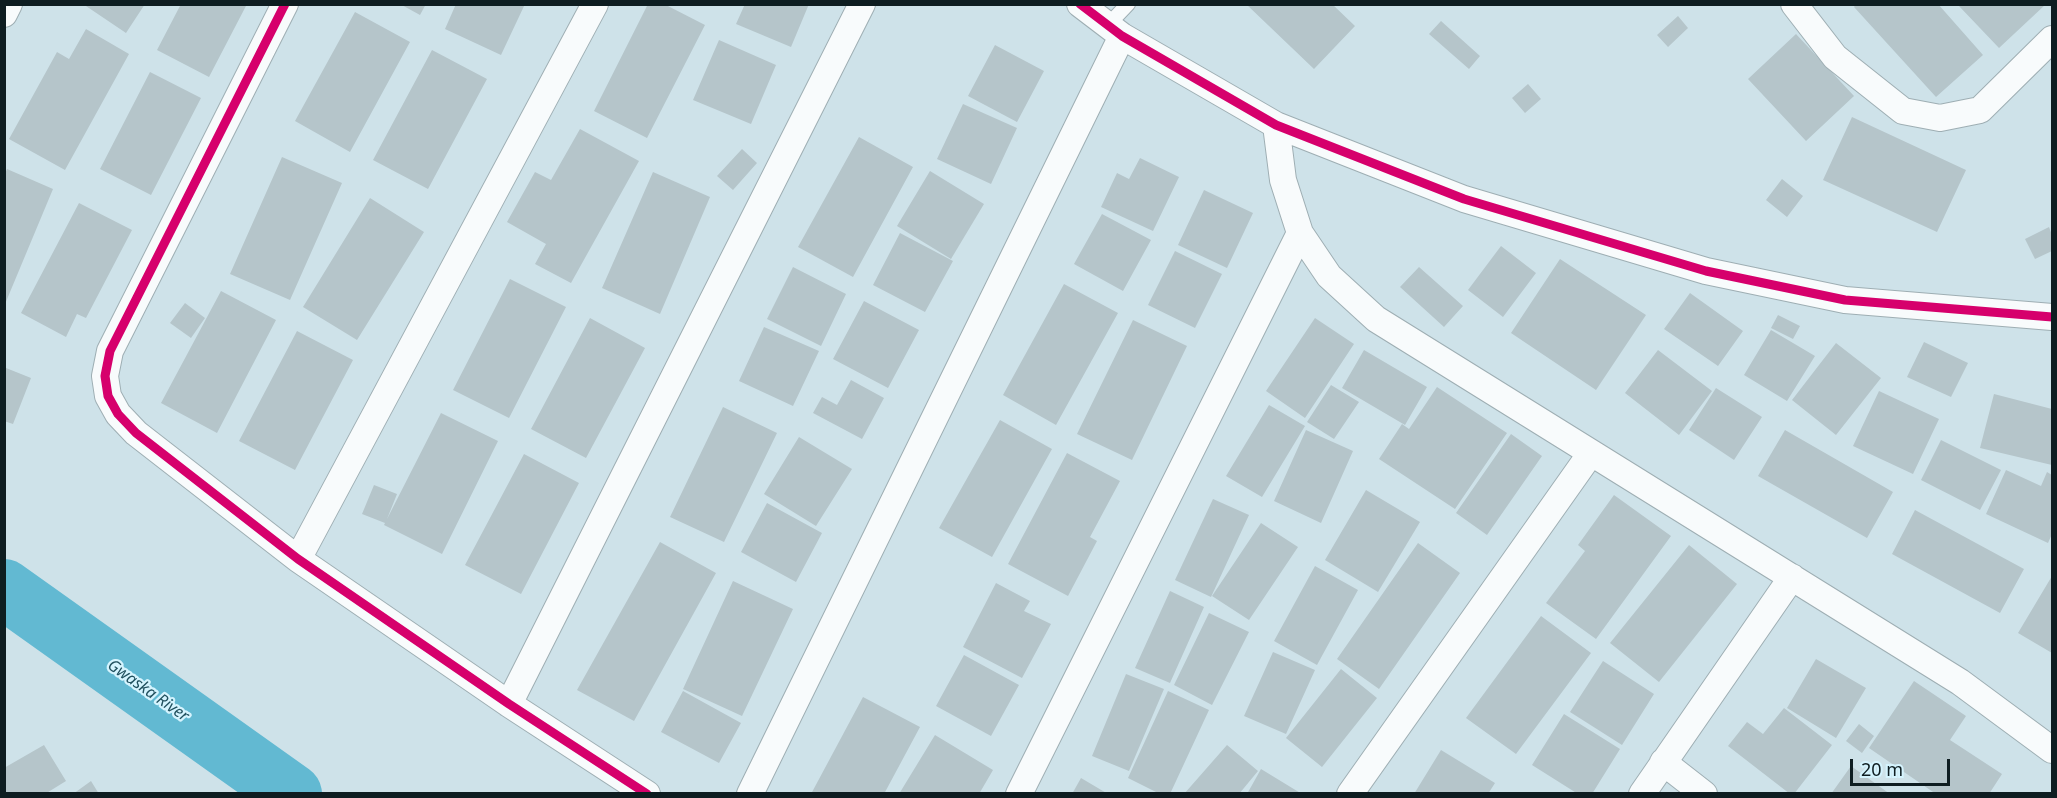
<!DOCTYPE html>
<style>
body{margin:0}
#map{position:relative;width:2057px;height:798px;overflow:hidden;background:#cee2e9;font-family:"Noto Sans",sans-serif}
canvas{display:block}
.frame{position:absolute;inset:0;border:6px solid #0e1d21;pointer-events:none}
.scale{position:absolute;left:1850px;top:759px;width:100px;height:27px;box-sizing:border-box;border:3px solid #0e1d21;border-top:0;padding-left:8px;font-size:18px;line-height:21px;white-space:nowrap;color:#0e1d21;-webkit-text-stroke:4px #d5f4fe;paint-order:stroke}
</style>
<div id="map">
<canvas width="2057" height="798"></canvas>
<div class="frame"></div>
<div class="scale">20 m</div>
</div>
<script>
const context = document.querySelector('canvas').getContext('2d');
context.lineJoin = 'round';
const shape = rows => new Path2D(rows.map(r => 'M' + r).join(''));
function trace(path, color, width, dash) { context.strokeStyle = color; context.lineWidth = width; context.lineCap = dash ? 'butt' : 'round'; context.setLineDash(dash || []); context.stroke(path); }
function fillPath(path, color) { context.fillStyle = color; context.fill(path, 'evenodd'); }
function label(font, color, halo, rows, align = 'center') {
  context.font = font + ' "Noto Sans",sans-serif'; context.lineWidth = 4.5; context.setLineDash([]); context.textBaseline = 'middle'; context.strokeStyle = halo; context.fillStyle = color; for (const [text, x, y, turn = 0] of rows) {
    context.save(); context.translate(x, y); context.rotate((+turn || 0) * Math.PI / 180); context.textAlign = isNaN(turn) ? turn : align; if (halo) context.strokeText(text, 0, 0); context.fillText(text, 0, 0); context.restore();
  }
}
trace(shape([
 [4,589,292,794]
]), '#62b9d2', 60);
fillPath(shape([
 [83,4,145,4,126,33],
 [181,4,247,4,209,77,157,50],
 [400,4,426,4,420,15],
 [456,4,525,4,501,55,445,29],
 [648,4,664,4,705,25,647,138,594,111],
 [745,4,809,4,791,47,736,24],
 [1246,4,1332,4,1355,26,1314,69],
 [1856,4,1938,4,1983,55,1936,97,1854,7],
 [1958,5,2045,5,1999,48],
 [355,12,410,42,350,152,295,121],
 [1678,16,1688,28,1668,47,1657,35],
 [1441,21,1480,56,1469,69,1429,34],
 [86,29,129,54,65,170,9,139,57,52,69,59],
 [1796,34,1854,96,1806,141,1748,79],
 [719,40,776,65,751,124,693,100],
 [995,45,1044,71,1017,122,968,96],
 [432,50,487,79,428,189,373,160],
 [150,72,201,98,151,195,100,169],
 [1528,84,1541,99,1525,113,1512,98],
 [963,104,1017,128,991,184,937,159],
 [1852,117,1966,170,1937,232,1823,180],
 [580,129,639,161,571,283,535,264,546,244,507,222,535,172,551,180],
 [859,137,913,167,853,277,798,247],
 [742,149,757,163,733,190,717,176],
 [282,157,342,183,290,300,230,274],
 [1140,158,1179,177,1153,231,1101,207,1117,173,1129,179],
 [7,169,53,189,5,304,4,176],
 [930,171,984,204,951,259,897,226],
 [653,172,710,197,660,314,602,288],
 [1782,179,1803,196,1787,217,1766,200],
 [1204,190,1253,213,1227,268,1178,245],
 [370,198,424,232,357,340,303,307],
 [79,203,132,230,86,318,77,314,66,337,21,313],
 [1102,214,1151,240,1123,291,1074,264],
 [2049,227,2052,235,2052,251,2035,259,2025,239],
 [900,233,953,261,925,312,873,285],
 [1501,246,1536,273,1503,317,1468,290],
 [1175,251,1222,274,1195,328,1148,305],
 [1560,259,1646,315,1596,390,1511,333],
 [793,267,846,294,821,346,767,319],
 [1419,267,1463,306,1444,327,1400,287],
 [510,279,566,307,509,418,453,390],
 [1064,284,1118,313,1056,425,1003,395],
 [221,291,276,320,217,433,161,403],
 [1690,293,1743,331,1718,366,1664,329],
 [864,301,919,330,888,388,833,359],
 [185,303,205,318,191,338,170,323],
 [1778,315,1800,326,1793,339,1771,328],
 [590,318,645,348,586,458,531,429],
 [1315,318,1354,344,1305,418,1266,391],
 [1133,320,1187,346,1132,460,1077,434],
 [764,327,819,351,793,406,739,381],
 [1771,330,1815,356,1787,401,1744,375],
 [297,331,353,360,295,470,239,441],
 [1924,342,1968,363,1951,397,1907,377],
 [1836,343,1881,378,1836,435,1792,400],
 [1364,350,1427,387,1405,425,1342,388],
 [1658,350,1712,391,1679,435,1625,393],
 [6,368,31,378,13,424,4,421],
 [851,380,884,398,862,439,813,413,822,397,837,405],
 [1331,385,1359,402,1334,439,1307,422],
 [1437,387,1507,433,1455,509,1379,459,1402,424,1409,429],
 [1716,388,1762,417,1734,460,1689,430],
 [1879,391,1939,419,1913,474,1853,446],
 [1994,394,2052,409,2052,465,1980,448],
 [1269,405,1305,426,1262,497,1226,476],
 [723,407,777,433,724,542,670,517],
 [441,413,498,441,442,554,384,525,385,523,362,514,374,485,397,494,387,519],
 [1000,420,1052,449,992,557,939,528],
 [1306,430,1353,451,1321,523,1274,501],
 [1785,430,1893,492,1867,538,1758,476],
 [1511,434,1542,456,1487,535,1456,513],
 [799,437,852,469,816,526,764,494],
 [1941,440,2001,470,1980,510,1921,480],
 [1067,453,1120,481,1090,537,1097,541,1068,596,1008,564],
 [524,454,579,483,521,594,465,565],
 [2006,470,2041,486,2047,472,2052,475,2052,534,2048,543,1986,514],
 [1366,490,1420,522,1378,592,1325,560],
 [1614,495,1671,536,1596,639,1546,603,1585,551,1578,545],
 [1213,499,1249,515,1211,597,1175,580],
 [767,503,822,533,796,582,741,552],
 [1915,510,2024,569,2000,613,1892,554],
 [1261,523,1298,547,1249,620,1212,596],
 [660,542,716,573,634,721,577,690],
 [1418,543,1460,573,1379,689,1337,659],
 [1689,545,1737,584,1659,682,1610,643],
 [1315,566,1358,590,1317,665,1274,641],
 [2052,576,2052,653,2018,633],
 [733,581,793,609,742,716,683,689],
 [996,583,1030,601,1024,611,1051,624,1022,678,963,647],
 [1170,591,1204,607,1170,683,1135,668],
 [1209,613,1249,632,1212,705,1174,685],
 [1541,616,1591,653,1516,754,1466,718],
 [1273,652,1315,670,1286,734,1244,716],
 [964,655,1019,685,991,736,936,706],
 [1816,659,1866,688,1836,738,1787,708],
 [1603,661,1654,694,1622,745,1570,712],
 [1341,669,1377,698,1322,767,1286,738],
 [1126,674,1164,689,1129,771,1092,756],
 [1914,681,1966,716,1950,740,2002,774,1989,794,1936,794,1869,748],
 [683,691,741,723,719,763,661,732],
 [1168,691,1209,710,1170,794,1160,794,1128,778],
 [863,697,920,727,884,794,811,794],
 [1784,708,1832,745,1794,794,1790,794,1728,746,1747,722,1763,734],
 [1564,714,1620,749,1592,794,1578,794,1532,765],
 [1859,724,1874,736,1862,753,1846,741],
 [935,735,993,770,979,794,899,794],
 [44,745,66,781,45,794,4,794,4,768],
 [1227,745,1258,771,1239,794,1184,794],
 [1441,750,1495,783,1488,794,1414,794],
 [1851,766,1890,794,1831,794],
 [1261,769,1302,794,1247,794],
 [1081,778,1108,794,1072,794],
 [91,781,99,794,73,794]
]), '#b5c5ca');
const service = shape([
 [1108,25,1128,4]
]);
const minor = shape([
 [285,4,110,351,105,376,108,396,118,414,136,433,298,559,509,704,647,794],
 [1080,4,1122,36,1276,125,1464,199,1706,271,1845,300,2052,317],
 [1794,4,1835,57,1903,111,1940,118,1980,110,2052,39],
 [4,14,9,4],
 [1276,125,1283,180,1300,233,1329,276,1376,319,1960,682,2052,750],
 [298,559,595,4],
 [509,704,862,4],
 [1663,762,1704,794],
 [750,794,1122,36],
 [1019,794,1300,233],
 [1350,794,1591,453],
 [1642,794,1792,577]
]);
trace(service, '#9eaeb3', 16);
trace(minor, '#9eaeb3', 28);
trace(service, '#f8fbfc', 14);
trace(minor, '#f8fbfc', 26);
trace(shape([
 [285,4,110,351,105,376,108,396,118,414,136,433,298,559,509,704,647,794],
 [1080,4,1122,36,1276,125,1464,199,1706,271,1845,300,2052,317]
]), '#d6006c', 9);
label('italic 16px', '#21505e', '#d5f4fe', [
 ["Gwaska River",148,691,35]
]);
</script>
